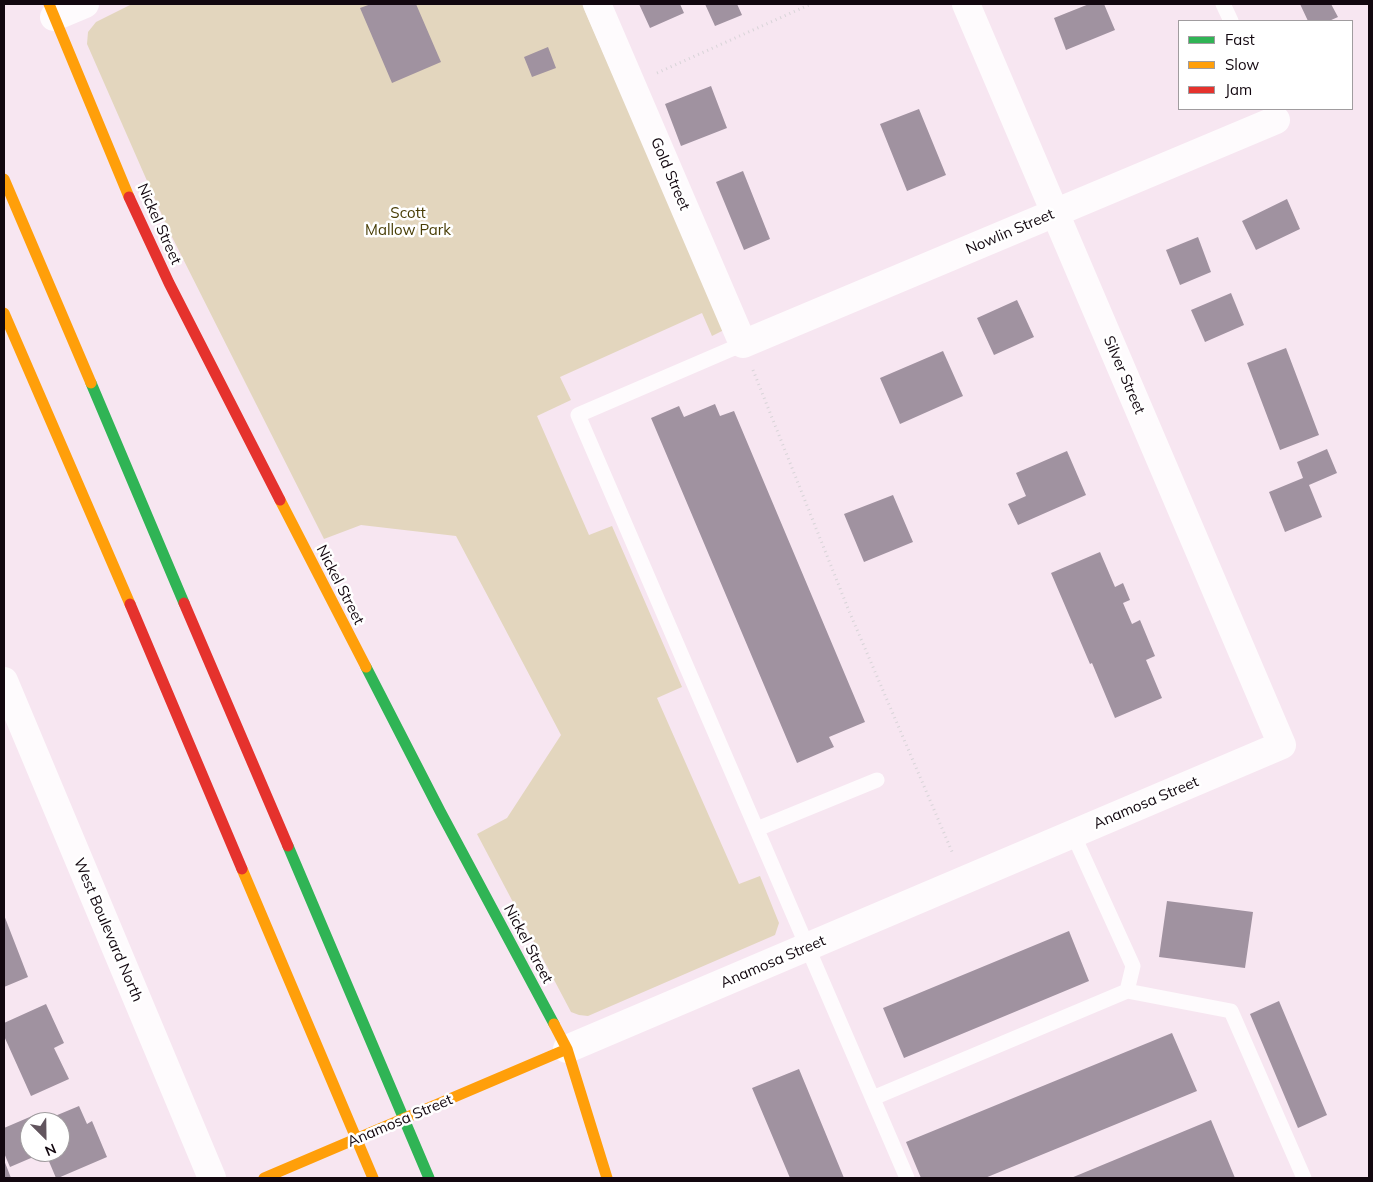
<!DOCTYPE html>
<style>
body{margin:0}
#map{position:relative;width:1373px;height:1182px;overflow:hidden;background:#f7e6f1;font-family:Mulish,sans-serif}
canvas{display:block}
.frame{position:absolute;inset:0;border:5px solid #12070f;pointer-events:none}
.legend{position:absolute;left:1178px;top:20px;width:175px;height:90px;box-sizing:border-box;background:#fff;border:1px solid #a09c9f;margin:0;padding:6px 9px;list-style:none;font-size:15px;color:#12070f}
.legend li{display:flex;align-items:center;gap:10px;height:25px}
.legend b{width:25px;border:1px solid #a09c9f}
.north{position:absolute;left:20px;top:1112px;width:50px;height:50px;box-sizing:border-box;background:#fff;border:1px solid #a09c9f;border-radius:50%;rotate:157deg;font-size:14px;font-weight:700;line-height:20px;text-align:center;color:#12070f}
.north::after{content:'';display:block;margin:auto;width:18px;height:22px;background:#62555e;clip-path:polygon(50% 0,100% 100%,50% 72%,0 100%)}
</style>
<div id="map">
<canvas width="1373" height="1182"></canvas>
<div class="frame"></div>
<ul class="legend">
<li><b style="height:6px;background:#30b455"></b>Fast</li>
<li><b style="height:6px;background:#ff9f0a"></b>Slow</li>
<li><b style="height:6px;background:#e5322d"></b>Jam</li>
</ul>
<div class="north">N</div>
</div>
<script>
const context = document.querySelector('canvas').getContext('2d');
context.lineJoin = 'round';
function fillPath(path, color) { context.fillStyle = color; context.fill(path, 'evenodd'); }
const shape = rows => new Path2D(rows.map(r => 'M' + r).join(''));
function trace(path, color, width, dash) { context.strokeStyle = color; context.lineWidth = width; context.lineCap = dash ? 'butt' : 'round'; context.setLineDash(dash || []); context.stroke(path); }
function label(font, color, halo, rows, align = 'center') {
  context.font = font + ' Mulish,sans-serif'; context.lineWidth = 5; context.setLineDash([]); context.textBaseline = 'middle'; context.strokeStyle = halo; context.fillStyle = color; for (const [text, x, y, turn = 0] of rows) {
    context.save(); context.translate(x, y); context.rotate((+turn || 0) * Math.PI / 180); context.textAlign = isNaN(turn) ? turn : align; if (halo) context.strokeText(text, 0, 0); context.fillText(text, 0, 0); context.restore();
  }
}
fillPath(shape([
 [132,4,582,4,724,330,712,336,702,313,560,377,571,400,537,416,589,535,612,526,682,687,657,698,739,884,760,876,779,923,775,935,588,1016,579,1015,571,1012,477,834,507,818,561,735,456,536,361,525,324,539,169,231,87,44,88,32,96,22]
]), '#e3d6be');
fillPath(shape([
 [371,4,416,4,441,62,392,83,360,8],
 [639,4,680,4,684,13,650,28],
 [705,4,737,4,742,15,715,26],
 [1089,4,1104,4,1115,30,1066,50,1054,18],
 [1300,4,1331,4,1338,17,1329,21,1308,21],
 [548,47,556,68,532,77,524,57],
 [711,86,727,128,681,146,665,104],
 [919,109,946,175,907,191,880,124],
 [743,171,770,239,744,250,716,182],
 [1287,199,1300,229,1256,250,1242,221],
 [1198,237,1211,272,1180,285,1166,250],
 [1231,293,1244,325,1205,342,1191,310],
 [1017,300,1034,337,994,355,977,318],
 [1286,348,1319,435,1280,450,1247,363],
 [943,351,963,396,900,424,880,378],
 [715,404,720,416,734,411,865,722,829,737,834,747,797,763,651,418,679,406,684,417],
 [1327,449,1337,473,1309,485,1322,517,1285,532,1269,492,1303,478,1297,462],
 [1067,451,1086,495,1018,525,1008,504,1026,496,1016,473],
 [893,495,913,542,864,562,844,514],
 [1100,552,1115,587,1123,583,1130,600,1123,603,1132,624,1140,620,1155,656,1146,660,1162,698,1115,718,1092,663,1090,664,1051,573],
 [1167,901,1253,912,1245,968,1159,957],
 [4,915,28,977,4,987],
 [1069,931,1089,981,904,1058,883,1008],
 [1279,1001,1327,1115,1298,1128,1250,1014],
 [46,1004,64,1043,54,1048,69,1079,31,1096,4,1036,4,1023],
 [1172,1033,1197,1091,985,1178,921,1178,906,1142],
 [799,1069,844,1178,790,1178,752,1088],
 [79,1106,87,1124,92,1121,107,1157,58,1178,56,1178,45,1152,10,1167,4,1153,4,1128,39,1113,43,1121],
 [30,1122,60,1122,60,1152,30,1152],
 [1211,1120,1235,1178,1071,1178],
 [4,1160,11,1178,4,1178]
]), '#a092a0');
trace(shape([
 [657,73,811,4],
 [753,370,849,611,953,854]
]), '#d8d4d8', 3, [1, 4]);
trace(shape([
 [1223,4,1231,21],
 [743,344,578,415,907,1178],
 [757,829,877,780],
 [1127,991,1231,1011,1304,1178],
 [873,1098,1127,991,1133,966,1073,834]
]), '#fefbfd', 15);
trace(shape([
 [597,4,743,344,1276,120],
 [54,17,85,4],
 [4,681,212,1178],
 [567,1049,1282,745,966,4]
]), '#fefbfd', 28);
trace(shape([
 [91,383,184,603],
 [366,667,440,811,554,1024],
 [288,846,429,1178]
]), '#30b455', 11);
trace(shape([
 [49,4,129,197],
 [4,179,91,383],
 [4,313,130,604],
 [280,500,366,667],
 [242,869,373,1178],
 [554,1024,567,1049,607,1178],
 [264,1178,567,1049]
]), '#ff9f0a', 11);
trace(shape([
 [129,197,169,283,280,500],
 [184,603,288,846],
 [130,604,242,869]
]), '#e5322d', 11);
label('15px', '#12070f', '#fff', [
 ["Gold Street",670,174,67],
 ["Nickel Street",159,224,66],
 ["Nowlin Street",1010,232,-23],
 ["Silver Street",1124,375,67],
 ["Nickel Street",340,585,63],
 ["Anamosa Street",1146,803,-23],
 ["West Boulevard North",108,930,67],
 ["Nickel Street",528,944,62],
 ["Anamosa Street",773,962,-23],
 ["Anamosa Street",400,1121,-23]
]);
label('15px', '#483d05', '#fff', [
 ["Scott",408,213],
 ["Mallow Park",408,230]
]);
</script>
